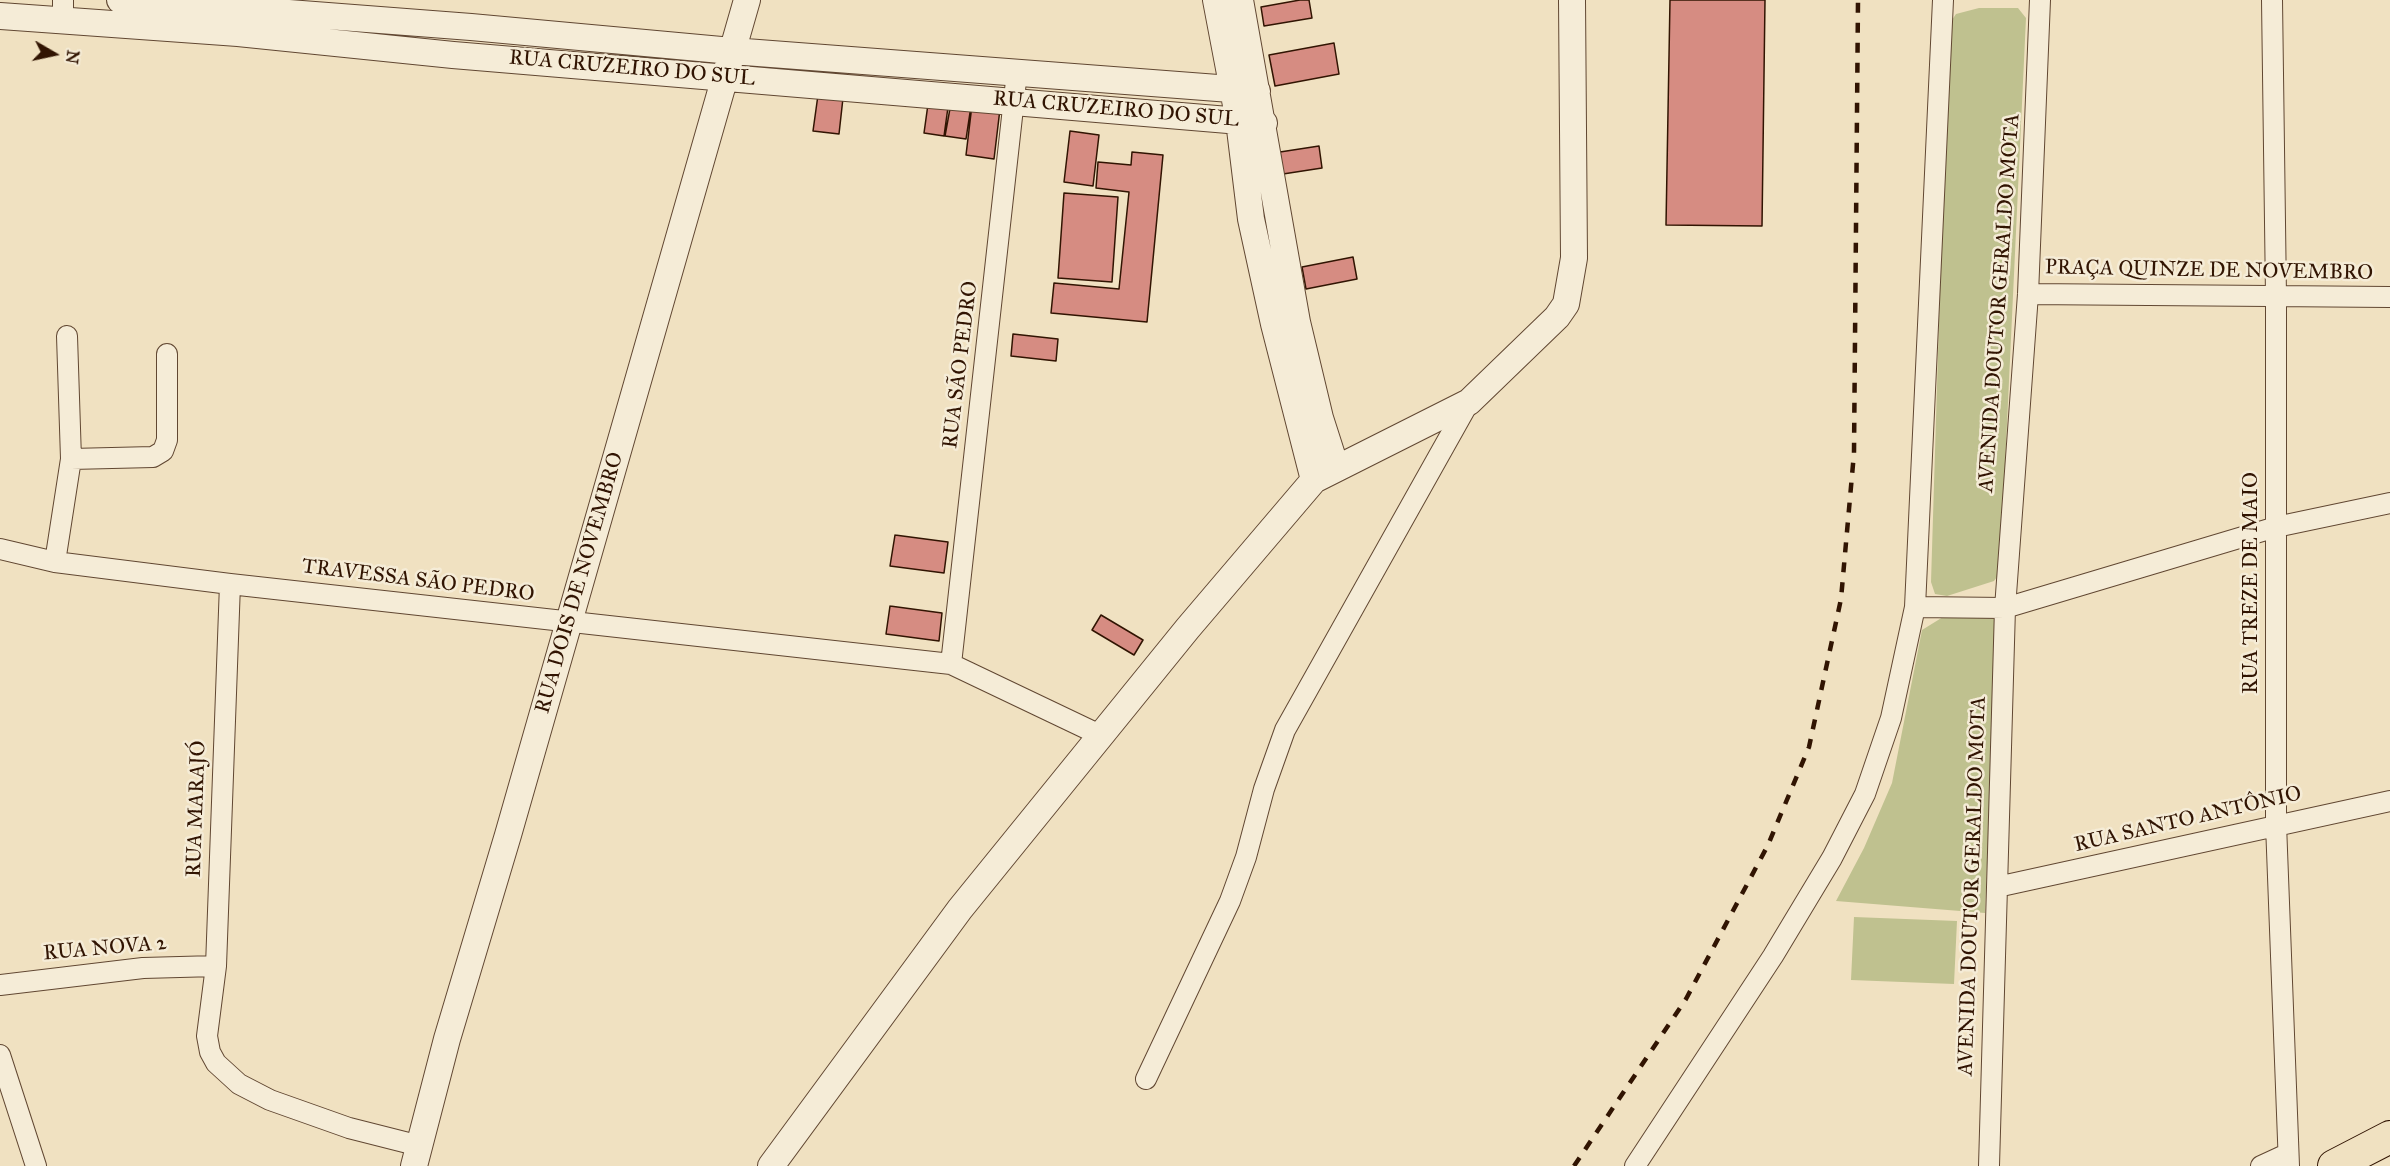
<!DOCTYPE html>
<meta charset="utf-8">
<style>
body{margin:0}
#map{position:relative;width:2390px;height:1166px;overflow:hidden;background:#f0e1c1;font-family:"IM FELL Great Primer",serif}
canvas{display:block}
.north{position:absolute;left:24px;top:24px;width:60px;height:60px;-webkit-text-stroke:4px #f5ecd7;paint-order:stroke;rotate:99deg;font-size:16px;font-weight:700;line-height:24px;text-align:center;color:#311402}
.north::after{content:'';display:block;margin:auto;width:21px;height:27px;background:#311402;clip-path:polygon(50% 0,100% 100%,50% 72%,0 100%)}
</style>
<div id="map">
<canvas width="2390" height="1166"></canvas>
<div class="north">N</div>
</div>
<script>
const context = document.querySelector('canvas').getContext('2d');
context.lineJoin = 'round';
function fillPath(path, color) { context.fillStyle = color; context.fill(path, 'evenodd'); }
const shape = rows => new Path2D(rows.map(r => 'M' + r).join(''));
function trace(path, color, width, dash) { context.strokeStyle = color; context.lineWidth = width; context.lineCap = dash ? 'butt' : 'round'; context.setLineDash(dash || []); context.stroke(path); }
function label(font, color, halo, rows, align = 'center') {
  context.font = font + ' "IM FELL Great Primer",serif'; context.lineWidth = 5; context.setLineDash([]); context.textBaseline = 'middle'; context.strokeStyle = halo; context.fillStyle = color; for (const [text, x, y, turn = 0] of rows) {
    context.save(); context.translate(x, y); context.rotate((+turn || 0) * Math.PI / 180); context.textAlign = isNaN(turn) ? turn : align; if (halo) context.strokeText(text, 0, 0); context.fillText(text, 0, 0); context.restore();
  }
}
fillPath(shape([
 [1979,8,2018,8,2026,18,2000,573,1994,581,1947,596,1935,594,1931,582,1948,26,1956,14],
 [1990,614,1997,622,1985,913,1836,901,1864,848,1892,783,1922,630,1943,617],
 [1854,917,1957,921,1954,984,1851,980]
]), '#bfc18f');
const building = shape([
 [1300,0,1309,0,1312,18,1264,26,1261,7,1300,0],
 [1670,0,1765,0,1762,226,1666,225,1670,0],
 [1334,43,1339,74,1275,86,1269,55,1334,43],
 [818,95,843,98,839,134,813,131,818,95],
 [929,97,949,100,944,136,924,133,929,97],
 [951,103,971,106,966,139,945,136,951,103],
 [972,105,1000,109,994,159,966,155,972,105],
 [1070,131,1099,135,1093,186,1064,182,1070,131],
 [1319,146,1322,168,1283,174,1280,152,1319,146],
 [1132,152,1163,155,1147,322,1051,313,1054,283,1119,289,1129,192,1096,188,1098,162,1131,165,1132,152],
 [1064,193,1118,197,1112,282,1058,278,1064,193],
 [1353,257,1357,279,1306,289,1302,267,1353,257],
 [1013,334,1058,339,1056,361,1011,356,1013,334],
 [895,535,948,542,944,573,890,566,895,535],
 [890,606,942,613,939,641,886,634,890,606],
 [1101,615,1143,640,1134,655,1092,630,1101,615]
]);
fillPath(building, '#d68c82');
trace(building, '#311402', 1.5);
const minor = shape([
 [2272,0,2276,296,2276,824,2289,1166],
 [63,20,63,0],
 [2028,294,2390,297],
 [71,459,153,457,163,451,167,440,167,354],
 [0,549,55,562,230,584,951,664,1102,736],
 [55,562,71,459,67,336],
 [230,584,216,966,207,1036,210,1052,216,1063,239,1084,270,1100,349,1128,420,1146],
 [1915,607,2005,608,2276,527,2390,503],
 [951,664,1017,72],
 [1997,887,2390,801],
 [0,985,143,968,216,966],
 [0,1055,36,1166],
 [1146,1079,1230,901,1246,857,1264,789,1285,730,1469,402],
 [1635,1166,1773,956,1832,858,1865,794,1891,718,1915,607,1943,0],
 [1989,1166,2005,608,2028,294,2040,0],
 [2261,1166,2287,1154]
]);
const tertiary = shape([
 [120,0,471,27,732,51,1257,91],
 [1216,0,1239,121,1251,219,1274,324,1314,480],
 [1240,0,1297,322,1320,418,1336,468],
 [0,16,238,33,453,55,1264,123],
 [414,1166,447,1039,508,835,747,0],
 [771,1166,960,909,1188,628,1314,480,1469,402,1557,317,1566,304,1574,258,1572,0]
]);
const primary = shape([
 [2334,1166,2390,1137]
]);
trace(minor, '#614732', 22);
trace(tertiary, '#614732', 28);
trace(primary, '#311402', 34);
trace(minor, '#f5ecd7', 20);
trace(tertiary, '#f5ecd7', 26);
trace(primary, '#f0e1c1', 32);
trace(shape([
 [1574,1166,1686,999,1768,845,1809,747,1841,599,1854,453,1858,0]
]), '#311402', 4.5, [10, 10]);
label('21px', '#311402', '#f5ecd7', [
 ["RUA CRUZEIRO DO SUL",632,69,5],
 ["RUA CRUZEIRO DO SUL",1116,110,5],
 ["PRAÇA QUINZE DE NOVEMBRO",2209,271,1],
 ["AVENIDA DOUTOR GERALDO MOTA",2000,303,-86],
 ["RUA SÃO PEDRO",961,365,-83],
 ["TRAVESSA SÃO PEDRO",418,581,7],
 ["RUA DOIS DE NOVEMBRO",580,583,-74],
 ["RUA TREZE DE MAIO",2252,583,-90],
 ["RUA MARAJÓ",197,809,-88],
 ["RUA SANTO ANTÔNIO",2188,820,-13],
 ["AVENIDA DOUTOR GERALDO MOTA",1973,886,-88],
 ["RUA NOVA 2",105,949,-5]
]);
</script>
